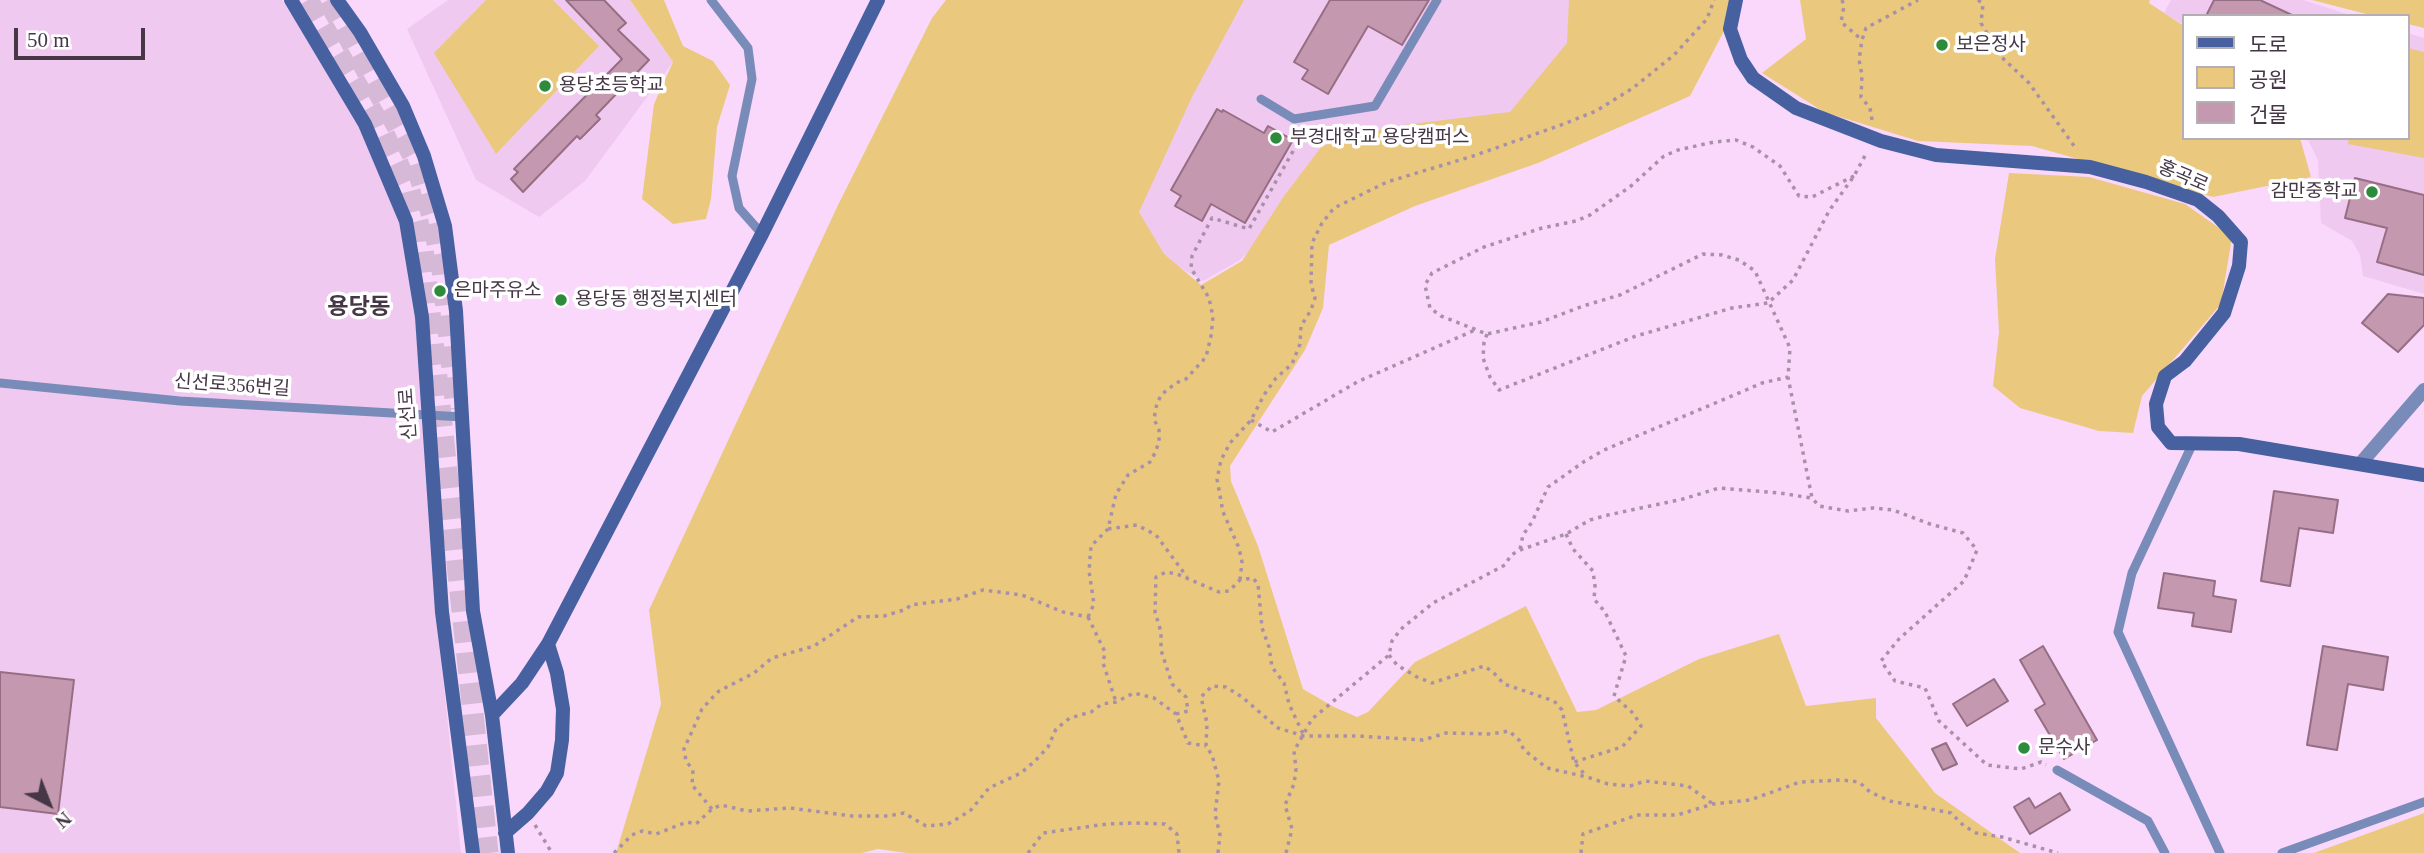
<!DOCTYPE html>
<meta charset="utf-8">
<style>
body{margin:0}
#map{position:relative;width:2424px;height:853px;overflow:hidden;background:#fad8fb;font-family:"Times New Roman","Noto Sans KR",serif}
canvas{display:block}
.legend{position:absolute;left:2182px;top:14px;width:228px;height:126px;box-sizing:border-box;background:#fff;border:2px solid #b5afb5;margin:0;padding:9px 12px;list-style:none;font-size:21px;color:#453745}
.legend li{display:flex;align-items:center;gap:14px;height:35px}
.legend b{width:35px;border:2px solid #b5afb5}
.north{position:absolute;left:14px;top:769px;width:70px;height:70px;-webkit-text-stroke:5px #fff;paint-order:stroke;rotate:138deg;font-size:19px;font-weight:700;line-height:28px;text-align:center;color:#453745}
.north::after{content:'';display:block;margin:auto;width:24px;height:32px;background:#453745;clip-path:polygon(50% 0,100% 100%,50% 72%,0 100%)}
.scale{position:absolute;left:14px;top:28px;width:131px;height:32px;box-sizing:border-box;border:4px solid #453745;border-top:0;padding-left:9px;font-size:21px;line-height:24px;white-space:nowrap;color:#453745;-webkit-text-stroke:5px #fff;paint-order:stroke}
</style>
<div id="map">
<canvas width="2424" height="853"></canvas>
<ul class="legend">
<li><b style="height:9px;background:#4660a0"></b>도로</li>
<li><b style="height:19px;background:#eac97f"></b>공원</li>
<li><b style="height:19px;background:#c499b0"></b>건물</li>
</ul>
<div class="north">N</div>
<div class="scale">50 m</div>
</div>
<script>
const context = document.querySelector('canvas').getContext('2d');
context.lineJoin = 'round';
function fillPath(path, color) { context.fillStyle = color; context.fill(path, 'evenodd'); }
const shape = rows => new Path2D(rows.map(r => 'M' + r).join(''));
function trace(path, color, width, dash) { context.strokeStyle = color; context.lineWidth = width; context.lineCap = dash ? 'butt' : 'round'; context.setLineDash(dash || []); context.stroke(path); }
function label(font, color, halo, rows, align = 'center') {
  context.font = font + ' "Times New Roman","Noto Sans KR",serif'; context.lineWidth = 7; context.setLineDash([]); context.textBaseline = 'middle'; context.strokeStyle = halo; context.fillStyle = color; for (const [text, x, y, turn = 0] of rows) {
    context.save(); context.translate(x, y); context.rotate((+turn || 0) * Math.PI / 180); context.textAlign = isNaN(turn) ? turn : align; if (halo) context.strokeText(text, 0, 0); context.fillText(text, 0, 0); context.restore();
  }
}
fillPath(shape([
 [0,0,282,0,349,99,403,226,413,286,442,666,461,853,0,853],
 [448,0,630,0,673,62,585,181,539,217,476,180,407,29],
 [1205,0,1584,0,1549,94,1477,129,1353,147,1240,260,1203,281,1135,242,1110,193],
 [2171,0,2303,0,2353,16,2184,16,2184,25,2164,13],
 [2408,33,2424,38,2424,294,2363,276,2360,255,2352,241,2321,223,2318,160,2307,138,2408,138]
]), '#f0c9f0');
fillPath(shape([
 [486,0,553,0,599,46,496,154,434,53],
 [630,0,664,0,683,46,713,61,730,85,717,127,711,199,706,219,673,224,642,199,654,104,673,62],
 [946,0,1244,0,1192,97,1139,212,1164,254,1201,285,1242,261,1284,196,1322,146,1395,126,1510,112,1567,43,1569,0,1731,0,1723,33,1690,96,1538,163,1415,206,1329,245,1323,308,1305,350,1230,466,1231,481,1258,546,1303,689,1334,707,1357,717,1368,712,1415,662,1526,606,1577,712,1596,710,1699,659,1779,634,1806,706,1876,698,1876,718,1935,793,2020,853,907,853,878,849,862,853,616,853,661,704,649,610,838,205,932,18],
 [1800,0,2150,0,2149,3,2184,26,2184,138,2300,138,2311,177,2213,197,2032,146,1918,141,1824,112,1762,73,1806,39],
 [2312,0,2424,0,2424,28,2408,24,2408,16,2374,16],
 [2408,48,2424,52,2424,158,2348,144,2349,138,2408,138],
 [2009,173,2089,177,2185,204,2232,237,2221,304,2142,396,2133,433,2099,431,2020,408,1993,386,1999,332,1995,259],
 [2424,813,2424,853,2314,853]
]), '#eac97f');
const building = shape([
 [566,0,604,0,626,23,618,30,649,60,596,115,600,119,580,139,577,136,523,192,511,179,518,172,514,169,622,59,566,0],
 [1330,0,1429,0,1402,45,1368,26,1328,94,1302,79,1308,70,1294,62,1330,0],
 [2214,0,2260,0,2294,16,2206,16,2214,0],
 [1217,109,1222,112,1223,110,1264,133,1268,126,1293,140,1245,223,1211,204,1202,221,1175,206,1181,196,1171,190,1217,109],
 [2355,178,2424,195,2424,275,2377,262,2387,228,2345,218,2355,178],
 [2388,294,2424,298,2424,325,2398,352,2362,323,2388,294],
 [2274,491,2338,500,2333,533,2299,528,2290,586,2261,581,2274,491],
 [2164,573,2215,581,2213,596,2236,600,2231,632,2192,626,2194,613,2158,608,2164,573],
 [2043,646,2097,740,2064,759,2035,710,2045,704,2020,660,2043,646],
 [2323,646,2388,657,2383,690,2348,684,2337,750,2307,745,2323,646],
 [0,672,74,680,58,814,0,807,0,672],
 [1994,679,2008,701,1967,726,1953,704,1994,679],
 [1946,743,1957,764,1943,770,1932,749,1946,743],
 [2060,793,2070,810,2030,834,2014,807,2029,798,2035,808,2060,793]
]);
fillPath(building, '#c499b0');
trace(building, '#966e83', 2);
trace(shape([
 [308,0,379,123,409,187,422,238,488,853],
 [328,0,413,156,432,216,442,270,456,409]
]), '#d6b8d7', 21, [21, 10]);
trace(shape([
 [1842,0,1844,6,1841,22,1862,40],
 [1978,0,1983,4,1981,23,1993,44,1992,48,2029,83,2077,150],
 [1872,120,1870,108,1861,97,1862,75,1859,60,1862,40,1866,28,1918,0],
 [1854,176,1812,197,1799,196,1780,166,1753,147,1736,140,1714,142,1678,150,1664,156,1631,186,1590,215,1576,221,1542,228,1484,247,1432,273,1425,285,1430,308,1441,316,1487,334,1541,322,1583,306,1620,295,1703,254,1722,255,1739,260,1755,271,1790,348,1788,377,1812,498,1819,506,1848,511,1873,508,1893,510,1930,524,1963,533,1977,550,1964,581,1899,639,1881,661,1895,681,1925,688,1939,721,1987,765,2021,769,2041,762,2046,765],
 [1487,334,1484,342,1483,358,1490,377,1499,390,1636,336,1732,308,1768,303,1793,280,1829,211,1854,176,1867,152],
 [1251,420,1272,432,1357,382,1475,330],
 [1108,529,1137,525,1156,535,1187,577],
 [1566,534,1573,549,1593,571,1595,586,1594,599,1605,612,1626,656,1614,696,1634,714,1641,726,1622,747,1574,762],
 [1520,549,1523,535,1532,522,1548,487,1585,461,1604,450,1746,390,1762,383,1788,377],
 [1240,580,1242,562,1239,548,1223,512,1217,479,1221,460,1230,443,1251,420,1264,395,1276,378,1292,364,1300,344,1301,326,1311,310,1315,298,1311,284,1312,243,1322,223,1334,208,1387,182,1473,156,1561,125,1596,111,1633,88,1674,55,1707,19,1714,0],
 [1088,617,1094,604,1089,571,1091,546,1108,529,1116,494,1128,475,1150,462,1155,453,1159,442,1159,430,1154,419,1157,403,1162,394,1176,383,1186,379,1206,357,1211,336,1213,317,1209,298,1191,268,1192,256,1212,218,1249,229,1305,130],
 [1088,617,1105,652,1103,663,1116,702],
 [1389,655,1397,665,1417,677,1432,683,1484,666,1493,672,1504,684,1554,701,1562,710,1574,762,1586,776],
 [1176,714,1188,711,1186,697,1172,684,1161,650,1161,632,1155,612,1156,577,1166,572,1177,574,1219,592,1229,591,1240,580,1253,578,1258,584,1262,628,1269,647,1272,667,1284,683,1289,704,1304,736],
 [712,809,692,785,693,770,686,761,684,749,702,709,712,698,719,691,754,673,772,658,814,646,858,617,884,616,907,609,910,605,957,599,983,590,1022,595,1063,612,1088,617],
 [535,825,552,853],
 [614,853,632,835,642,831,656,834,687,822,696,824,712,809,721,805,747,811,790,808,852,816,888,816,904,813,926,826,948,824,970,811,989,788,1021,773,1035,761,1048,747,1056,729,1070,718,1091,712,1102,704,1116,702,1134,693,1154,698,1176,714,1188,743,1206,746],
 [1028,853,1043,833,1107,824,1134,823,1165,824,1177,834,1179,853],
 [1218,853,1220,835,1215,814,1219,781,1212,755,1206,746,1207,723,1201,697,1212,686,1226,687,1242,697,1278,728,1304,736,1358,736,1423,740,1446,733,1491,734,1509,731,1519,740,1524,750,1547,768,1587,777,1608,784,1630,786,1645,781,1688,786,1713,804],
 [1286,853,1292,829,1285,805,1294,784,1296,769,1294,751,1312,719,1389,655,1392,641,1401,629,1433,603,1505,565,1511,555,1520,550,1566,534,1590,520,1608,515,1683,499,1719,488,1779,493,1812,498],
 [1581,853,1583,834,1637,815,1677,815,1713,804,1750,800,1800,782,1842,780,1859,782,1870,792,1890,801,1951,813,1964,826,1976,833,2002,837,2058,853]
]), '#a990a9', 3.5, [3.5, 5]);
trace(shape([
 [711,0,748,48,752,79,732,176,739,208,762,234],
 [1261,99,1294,119,1375,106,1437,0],
 [0,383,180,401,463,417],
 [2192,445,2132,573,2118,632,2220,853],
 [2057,770,2148,821,2165,853],
 [2282,853,2424,802]
]), '#798cb9', 9);
trace(shape([
 [2360,464,2424,390]
]), '#798cb9', 14);
trace(shape([
 [291,0,365,124,406,221,422,317,442,612,473,853],
 [337,0,360,32,403,106,424,156,445,226,456,311,473,611,492,715,508,853],
 [1736,0,1730,29,1741,60,1753,78,1796,108,1881,141,1936,155,2090,167,2146,182,2198,200,2218,216,2241,242,2239,266,2224,313,2185,361,2165,376,2156,404,2158,427,2171,443,2239,444,2424,475],
 [492,715,522,683,548,644,762,234,878,0],
 [505,833,528,813,547,791,557,773,562,740,563,709,557,673,548,644]
]), '#4660a0', 14);
for (const [x, y, r, color] of [
 [1942,45,7,"#2f8b3c"],
 [545,86,7,"#2f8b3c"],
 [1276,138,7,"#2f8b3c"],
 [2372,192,7,"#2f8b3c"],
 [440,291,7,"#2f8b3c"],
 [561,300,7,"#2f8b3c"],
 [2024,748,7,"#2f8b3c"]
]) { const dot = new Path2D(); dot.arc(x, y, r, 0, 2 * Math.PI); context.fillStyle = color; context.fill(dot); trace(dot, '#fff', 2.5); }
label('19px', '#453745', '#fff', [
 ["보은정사",1956,45],
 ["용당초등학교",559,86],
 ["부경대학교 용당캠퍼스",1290,138],
 ["감만중학교",2358,192,"right"],
 ["은마주유소",454,291],
 ["용당동 행정복지센터",575,300],
 ["문수사",2038,748]
], 'left');
label('19px', '#453745', '#fff', [
 ["홍곡로",2183,177,23],
 ["신선로356번길",232,386,4],
 ["신선로",409,414,-94]
]);
label('bold 23px', '#453745', '#fff', [
 ["용당동",359,308]
]);
</script>
